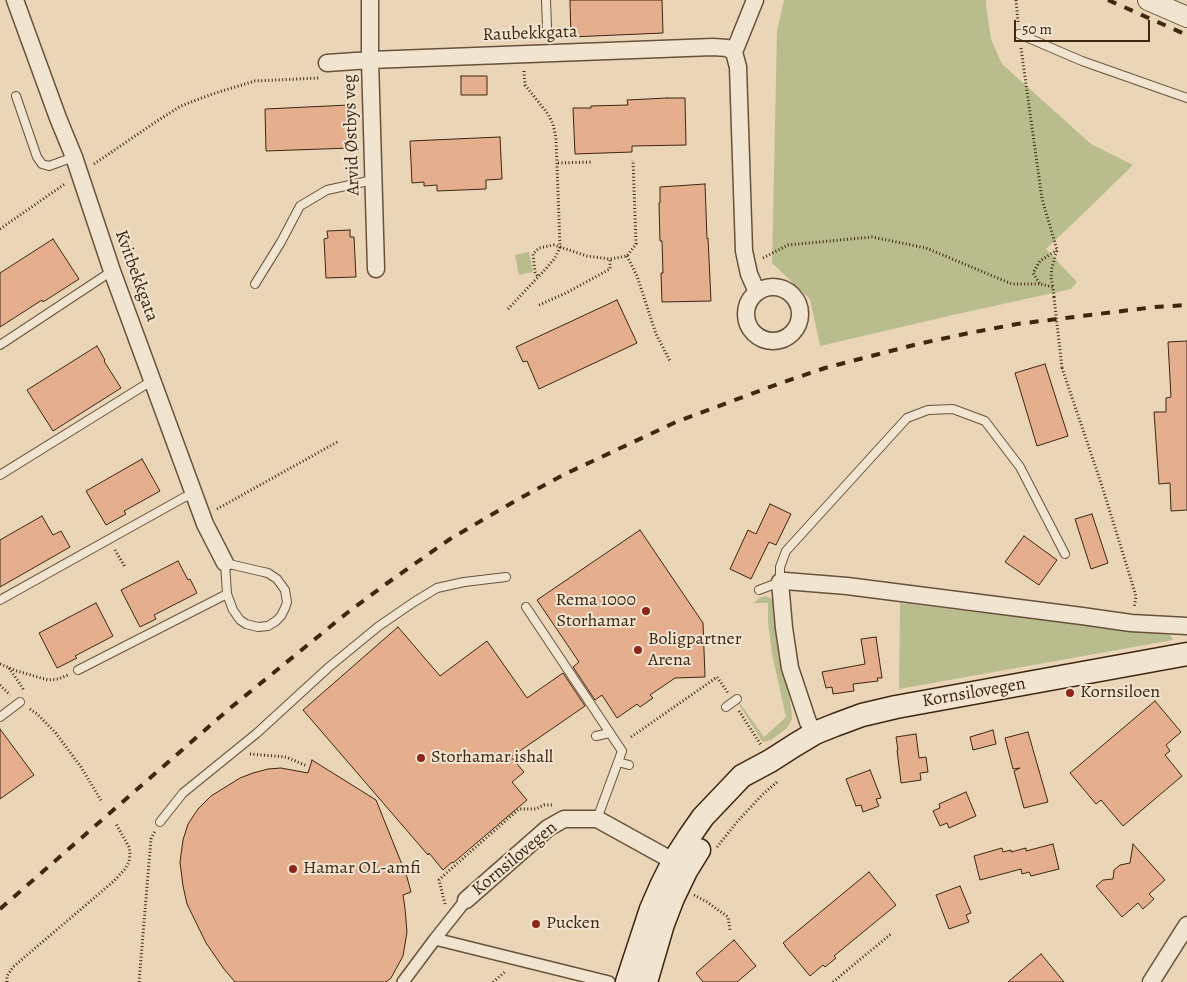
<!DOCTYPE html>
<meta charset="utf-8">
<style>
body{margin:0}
#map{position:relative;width:1187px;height:982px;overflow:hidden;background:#ead6b7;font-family:Alegreya,serif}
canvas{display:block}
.scale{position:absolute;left:1014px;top:20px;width:136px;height:22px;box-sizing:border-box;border:2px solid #3e2610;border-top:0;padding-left:6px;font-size:15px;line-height:18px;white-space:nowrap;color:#3e2610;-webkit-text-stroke:4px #f1e4d0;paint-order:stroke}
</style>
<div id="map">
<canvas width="1187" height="982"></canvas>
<div class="scale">50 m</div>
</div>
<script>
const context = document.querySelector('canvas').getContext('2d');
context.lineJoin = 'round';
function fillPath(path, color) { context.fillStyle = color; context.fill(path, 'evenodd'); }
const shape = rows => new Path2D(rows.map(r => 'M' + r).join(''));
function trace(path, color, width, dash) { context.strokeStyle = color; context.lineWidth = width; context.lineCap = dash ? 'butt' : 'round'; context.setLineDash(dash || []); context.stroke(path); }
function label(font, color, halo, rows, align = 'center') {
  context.font = font + ' Alegreya,serif'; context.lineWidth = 4; context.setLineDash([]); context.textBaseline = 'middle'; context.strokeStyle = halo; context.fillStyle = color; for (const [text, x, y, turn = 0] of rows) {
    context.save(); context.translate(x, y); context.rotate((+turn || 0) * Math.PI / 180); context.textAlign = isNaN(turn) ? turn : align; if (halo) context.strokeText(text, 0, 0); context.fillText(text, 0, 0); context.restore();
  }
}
fillPath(shape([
 [784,0,986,0,986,5,991,39,1002,64,1091,144,1133,165,1088,209,1046,249,1077,282,1071,289,953,315,820,346,810,299,772,263,777,31],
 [529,252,533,272,519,275,515,255],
 [766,596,772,599,775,603,779,660,790,699,792,716,792,719,787,728,771,740,764,742,762,741,738,703,739,702,764,737,786,717,772,654,768,622,768,603,754,603,759,598],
 [900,603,1170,635,1173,640,899,689]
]), '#b9bd8d');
const building = shape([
 [570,0,662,0,663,33,571,37,570,0],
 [461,76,487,76,487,95,461,95,461,76],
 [667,98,685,98,686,145,632,146,632,152,575,154,573,108,591,108,591,106,628,105,627,100,667,98],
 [349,105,350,148,266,151,265,109,349,105],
 [500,137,502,179,486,180,486,189,437,191,437,185,424,186,424,182,412,183,410,141,500,137],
 [705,184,707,239,708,238,711,301,662,302,661,273,663,273,662,241,660,241,659,203,660,203,660,187,705,184],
 [350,230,350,237,354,237,356,277,326,278,324,239,328,238,327,231,350,230],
 [53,239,79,279,43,302,42,300,0,327,0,273,53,239],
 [617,300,637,343,539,389,527,361,523,362,516,347,617,300],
 [1187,341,1187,510,1171,511,1170,483,1159,484,1154,412,1166,412,1166,398,1171,397,1168,342,1187,341],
 [97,346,105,360,104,361,121,388,53,431,27,390,97,346],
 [1045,364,1068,436,1037,446,1015,373,1045,364],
 [142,459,160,491,124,511,126,514,106,525,86,491,142,459],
 [770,504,791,514,776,545,769,542,751,579,730,569,748,530,756,534,770,504],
 [1092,514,1108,563,1091,569,1075,519,1092,514],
 [42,516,53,535,61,531,70,547,0,587,0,540,42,516],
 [640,530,703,623,705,677,675,678,650,695,653,698,640,707,637,704,617,718,602,695,595,700,573,667,579,662,537,600,640,530],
 [1024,536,1057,560,1039,585,1005,562,1024,536],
 [178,561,188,580,190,579,197,593,154,615,156,619,140,627,121,590,178,561],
 [96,603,113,636,75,656,77,658,57,668,39,633,96,603],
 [398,627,440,676,487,641,527,698,563,673,585,706,511,757,524,772,512,782,527,800,453,863,452,862,443,870,429,853,428,855,303,710,398,627],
 [876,637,882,678,877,678,878,681,853,684,854,691,833,694,832,687,826,688,822,672,865,664,861,639,876,637],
 [1155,701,1181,732,1166,745,1170,751,1165,755,1182,776,1123,826,1101,800,1096,804,1070,773,1155,701],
 [0,729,34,775,0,799,0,729],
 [993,730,996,744,973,750,970,737,993,730],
 [1028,732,1048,802,1024,808,1014,771,1020,768,1013,769,1005,738,1028,732],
 [916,734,919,758,926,757,928,772,920,773,921,780,901,783,897,750,898,750,896,737,916,734],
 [312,760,376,800,407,877,411,892,403,895,405,908,407,932,403,956,391,978,386,982,235,982,224,969,206,943,187,904,183,886,180,862,183,840,188,824,198,809,211,796,240,778,253,773,268,769,281,768,308,773,312,760],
 [870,770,881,798,876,799,879,806,863,812,861,805,856,806,846,779,870,770],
 [966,792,976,816,949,828,947,823,940,826,933,811,940,808,939,804,966,792],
 [1053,844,1059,869,1031,876,1029,872,1022,874,1021,869,980,880,974,856,1002,848,1003,852,1011,850,1011,852,1026,848,1026,851,1053,844],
 [1133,844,1165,880,1149,894,1154,899,1143,909,1138,903,1122,917,1096,886,1103,880,1113,879,1114,870,1120,865,1130,863,1133,844],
 [869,872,896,905,834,956,836,958,825,967,823,965,810,976,785,946,785,945,783,943,869,872],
 [960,886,971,913,966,915,969,922,949,929,936,895,960,886],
 [734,940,756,966,737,982,703,982,696,973,734,940],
 [1041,954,1064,982,1008,982,1041,954]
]);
fillPath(building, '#e5af8e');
trace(building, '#3e2610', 1);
const service = shape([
 [546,0,547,27],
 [1019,34,1082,61,1187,98],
 [16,96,37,157,42,164,49,166,74,157],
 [255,284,281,242,300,206,327,190,373,180],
 [0,345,112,271],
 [0,475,153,380],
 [225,563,259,571,268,573,277,579,285,590,287,602,285,608,281,616,276,621,268,626,258,627,246,624,240,620,233,610,227,594,225,563],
 [759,590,780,582,780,567,786,551,907,418,928,410,953,409,985,421,1020,467,1065,554],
 [0,600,183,498,194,493],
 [526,607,622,751,597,819],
 [78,670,227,594],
 [726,707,737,699],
 [0,717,20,702],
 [596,736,610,733],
 [618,762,629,765],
 [160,822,183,793,257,733,329,667,379,626,414,602,437,588,464,582,506,577]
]);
const pedestrian = shape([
 [435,939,609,982],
 [403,982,435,939,466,900]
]);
const minor = shape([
 [15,0,58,118,74,157,112,271,205,524,225,563],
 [370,0,370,60,376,269],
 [755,0,734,52,738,67,744,251,749,274,757,292],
 [327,63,370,60,713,47,727,48,734,52],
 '746 314a27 27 0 1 1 54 0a27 27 0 1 1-54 0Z',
 [815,733,808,722,790,668,784,628,780,582,785,581,847,586,1082,616,1131,623,1187,626],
 [466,900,548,828,564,819,597,819,664,856,681,867],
 [1151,982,1187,925]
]);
const tertiary = shape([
 [1148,0,1187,17]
]);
const secondary = shape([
 [627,982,651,909,662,884,673,862,689,837,703,817,742,776,770,761,795,745,815,733,835,725,862,715,896,707,1187,654],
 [646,982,663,924,673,898,686,871,699,850]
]);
trace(service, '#69523a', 10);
trace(pedestrian, '#69523a', 14);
trace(minor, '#69523a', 19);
trace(tertiary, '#69523a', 22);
trace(secondary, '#3e2610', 25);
trace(shape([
 [1016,0,1018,22],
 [1021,48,1042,199,1057,250,1052,268,1051,278,1053,287],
 [524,71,525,85,548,114,553,124,556,138,560,247,587,256,610,259,627,256,636,244,633,160],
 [558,163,592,162],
 [94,164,157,121,181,106,212,94,255,81,319,78],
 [0,229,66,183],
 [627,256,637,276,656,334,670,361],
 [763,258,788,245,872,237,926,248,1012,284,1040,284],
 [1054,297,1053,287,1040,284,1033,273,1040,261,1057,250],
 [539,305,566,293,610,269,610,259],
 [508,309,538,277,543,272,555,258,560,247,554,245,539,248,533,254,535,272,538,277],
 [1062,368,1102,486,1136,596,1134,608],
 [217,509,339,441],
 [115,550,125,567],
 [0,664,17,671,48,680,58,679,68,675],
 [9,668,24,690],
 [0,685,10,695],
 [30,709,37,714,55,732,81,767,102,802],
 [739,711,761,745],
 [631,737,717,677,728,693],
 [250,754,286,757,307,766],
 [717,847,737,822,762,795,777,782],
 [694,895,707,902,728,917,730,930],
 [445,904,439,880,443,876,519,809,536,809,544,805,553,805],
 [7,982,7,976,13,967,114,881,125,869,129,862,130,854,129,847,116,824],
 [139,982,151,839,155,831],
 [493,982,506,971],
 [833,982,892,933]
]), '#3e2610', 3, [1, 2.5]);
trace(service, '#f1e4d0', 8);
trace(pedestrian, '#f1e4d0', 11);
trace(minor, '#f1e4d0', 16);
trace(tertiary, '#f1e4d0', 20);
trace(secondary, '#f1e4d0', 22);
trace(shape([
 [1108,0,1187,35],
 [0,909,229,709,347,613,386,584,450,539,515,501,563,475,676,422,778,384,825,368,918,344,969,333,1017,324,1155,307,1187,305]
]), '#3e2610', 4, [9, 9]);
trace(shape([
 [1054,297,1062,368]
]), '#3e2610', 3, [1, 2.5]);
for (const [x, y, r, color] of [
 [646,611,5,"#8f2418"],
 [638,650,5,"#8f2418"],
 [1070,693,5,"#8f2418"],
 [421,758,5,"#8f2418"],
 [293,869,5,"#8f2418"],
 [536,924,5,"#8f2418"]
]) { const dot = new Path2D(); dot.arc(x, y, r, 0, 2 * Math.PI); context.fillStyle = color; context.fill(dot); trace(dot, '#f1e4d0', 2); }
label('18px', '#3e2610', '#f1e4d0', [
 ["Raubekkgata",530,34,-2],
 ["Arvid Østbys veg",352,135,-92],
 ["Kvitbekkgata",136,276,70],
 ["Kornsilovegen",974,693,-10],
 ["Kornsilovegen",515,859,-40]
]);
label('18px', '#3e2610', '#f1e4d0', [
 ["Rema 1000",636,601,"right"],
 ["Storhamar",636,622,"right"],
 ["Boligpartner",648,640],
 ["Arena",648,661],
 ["Kornsiloen",1080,693],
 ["Storhamar ishall",431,758],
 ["Hamar OL-amfi",303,869],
 ["Pucken",546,924]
], 'left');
</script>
